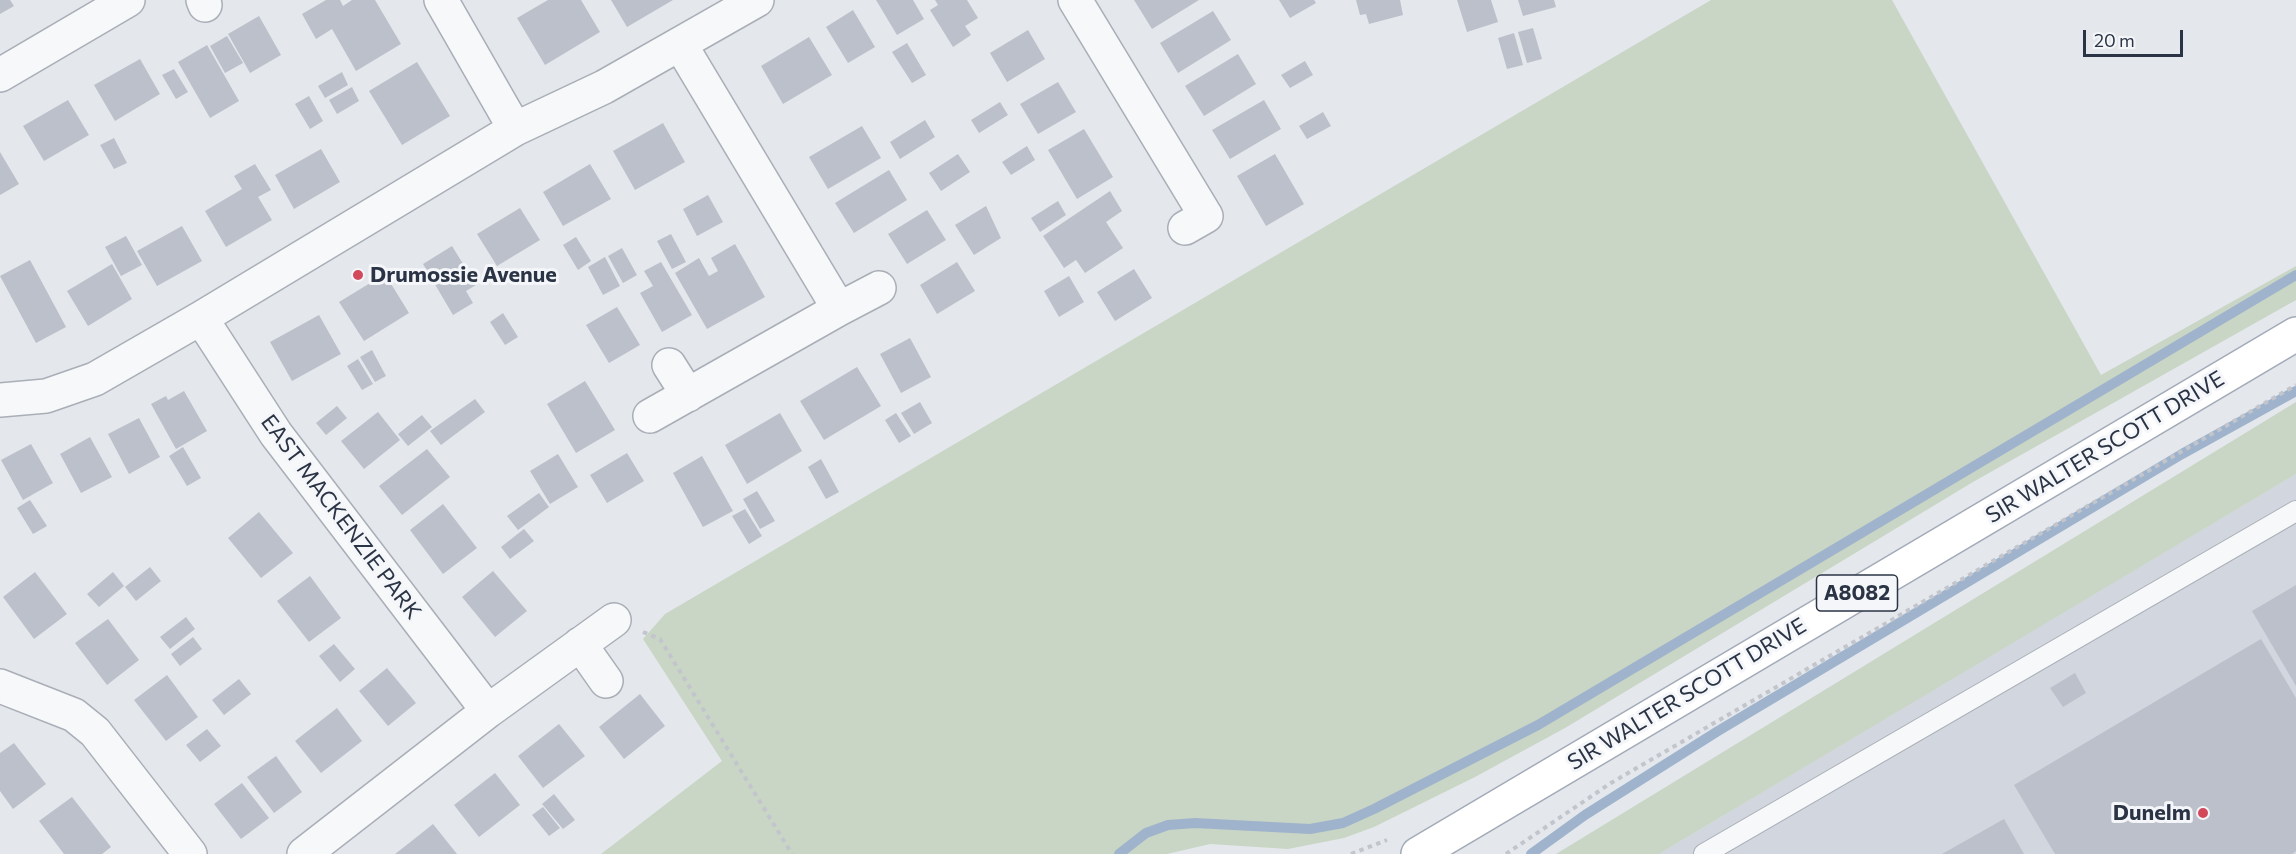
<!DOCTYPE html>
<style>
body{margin:0}
#map{position:relative;width:2296px;height:854px;overflow:hidden;background:#e4e7ec;font-family:Commissioner,sans-serif}
canvas{display:block}
.scale{position:absolute;left:2083px;top:30px;width:100px;height:27px;box-sizing:border-box;border:3px solid #2b3445;border-top:0;padding-left:8px;font-size:18px;line-height:21px;white-space:nowrap;color:#2b3445;-webkit-text-stroke:4px #f4f6f9;paint-order:stroke}
</style>
<div id="map">
<canvas width="2296" height="854"></canvas>
<div class="scale">20 m</div>
</div>
<script>
const context = document.querySelector('canvas').getContext('2d');
context.lineJoin = 'round';
function fillPath(path, color) { context.fillStyle = color; context.fill(path, 'evenodd'); }
const shape = rows => new Path2D(rows.map(r => 'M' + r).join(''));
function trace(path, color, width, dash) { context.strokeStyle = color; context.lineWidth = width; context.lineCap = dash ? 'butt' : 'round'; context.setLineDash(dash || []); context.stroke(path); }
function label(font, color, halo, rows, align = 'center') {
  context.font = font + ' Commissioner,sans-serif'; context.lineWidth = 6; context.setLineDash([]); context.textBaseline = 'middle'; context.strokeStyle = halo; context.fillStyle = color; for (const [text, x, y, turn = 0] of rows) {
    context.save(); context.translate(x, y); context.rotate((+turn || 0) * Math.PI / 180); context.textAlign = isNaN(turn) ? turn : align; if (halo) context.strokeText(text, 0, 0); context.fillText(text, 0, 0); context.restore();
  }
}
fillPath(shape([
 [2296,474,2296,854,1659,854,2015,641]
]), '#d2d6de');
fillPath(shape([
 [1711,0,1892,0,2101,375,2296,266,2296,300,1973,482,1565,728,1475,777,1374,827,1344,838,1288,849,1210,844,1167,854,601,854,722,761,643,639,665,614],
 [2296,402,2296,474,1659,854,1556,854]
]), '#c9d6c5');
trace(shape([
 [1119,854,1146,833,1168,825,1195,823,1310,829,1343,823,1374,809,1538,725,2296,275],
 [1531,854,1585,815,1718,731,2182,454,2296,391]
]), '#9fb4cc', 10);
fillPath(shape([
 [0,0,10,0,14,6,0,14],
 [326,0,340,0,343,6,352,0,375,0,401,44,356,71,332,29,316,39,302,14],
 [548,0,581,0,600,32,545,65,517,18],
 [611,0,673,0,627,27],
 [876,0,913,0,924,19,897,35],
 [935,0,967,0,978,18,965,26,971,35,953,47,930,10,938,5],
 [1134,0,1199,0,1152,29],
 [1279,0,1314,0,1316,3,1290,18],
 [1356,0,1400,0,1403,15,1369,24,1366,14,1360,15],
 [1457,0,1491,0,1498,22,1467,32],
 [1518,0,1554,0,1556,7,1523,16],
 [853,10,875,47,848,63,826,27],
 [1213,11,1231,40,1178,73,1160,43],
 [259,16,281,55,250,73,228,34],
 [1533,28,1542,59,1527,63,1518,32],
 [1028,30,1045,59,1007,82,990,53],
 [1514,33,1523,65,1507,69,1498,38],
 [227,36,243,63,225,73,210,46],
 [809,37,832,75,783,104,761,66],
 [907,43,926,75,912,83,892,52],
 [207,45,239,101,210,118,178,62],
 [1238,54,1256,84,1204,116,1185,86],
 [140,59,160,94,115,121,94,85],
 [1305,61,1313,75,1290,88,1281,75],
 [417,62,450,116,402,145,369,91],
 [174,69,188,92,176,99,162,75],
 [342,72,348,85,325,98,318,86],
 [1058,82,1076,112,1038,134,1020,104],
 [352,87,359,101,337,114,329,100],
 [309,96,323,121,310,129,295,104],
 [68,100,89,135,44,161,23,126],
 [1264,100,1281,129,1230,159,1212,130],
 [1000,102,1008,115,979,133,971,120],
 [1323,112,1331,126,1307,139,1299,126],
 [925,120,935,137,900,159,890,142],
 [663,123,685,162,635,190,613,151],
 [862,126,881,158,828,189,809,157],
 [1084,129,1113,177,1077,199,1048,150],
 [114,138,127,163,114,169,100,145],
 [1027,146,1035,160,1011,175,1002,162],
 [321,149,340,182,294,209,275,175],
 [0,152,19,184,0,195],
 [958,154,970,172,941,191,929,173],
 [1275,154,1304,204,1266,226,1237,176],
 [255,164,271,190,258,197,272,220,226,247,205,211,242,189,234,176],
 [590,164,611,199,563,226,543,192],
 [889,170,907,200,854,233,835,203],
 [1110,191,1122,211,1106,222,1123,248,1085,273,1076,260,1064,268,1043,236],
 [708,195,723,222,697,236,683,209],
 [1058,201,1066,215,1040,232,1031,218],
 [986,206,1001,238,974,255,955,225],
 [520,208,540,240,497,266,477,234],
 [927,210,946,240,907,264,888,234],
 [182,226,202,261,157,286,137,251],
 [671,234,686,262,672,269,657,241],
 [126,236,142,265,121,276,105,247],
 [576,237,591,261,578,270,563,245],
 [735,244,765,297,707,329,675,273,699,258,709,276,718,271,711,258],
 [452,246,476,285,466,291,473,303,453,315,423,264],
 [622,248,637,275,623,283,608,256],
 [605,257,620,286,603,295,588,267],
 [30,260,66,327,36,343,0,276],
 [661,262,692,315,662,332,640,293,653,286,644,271],
 [957,262,975,291,937,314,920,285],
 [112,264,132,299,88,326,67,291],
 [1134,269,1152,298,1115,321,1097,292],
 [385,274,409,313,364,341,339,302],
 [1069,276,1084,302,1059,317,1044,291],
 [617,307,640,345,609,363,586,325],
 [503,313,518,337,505,345,490,322],
 [319,315,341,354,292,381,270,342],
 [910,338,931,377,901,393,880,354],
 [372,350,386,376,375,382,360,357],
 [358,359,373,384,362,390,347,366],
 [857,367,881,406,824,440,800,401],
 [585,381,615,430,576,453,547,404],
 [184,391,207,431,176,449,151,404,166,396,168,400],
 [475,399,485,412,441,445,430,431],
 [920,402,932,423,914,434,901,413],
 [337,406,347,418,326,435,316,423],
 [378,412,400,440,364,469,341,441],
 [780,413,802,451,747,484,725,445],
 [896,413,911,436,899,443,885,420],
 [422,415,432,427,408,446,398,434],
 [139,418,160,457,129,474,108,434],
 [90,437,112,477,81,493,60,454],
 [31,444,53,483,23,500,1,460],
 [183,447,201,478,187,486,169,456],
 [427,449,450,477,402,515,379,486],
 [627,453,644,481,607,503,590,475],
 [558,454,578,487,550,504,530,471],
 [702,456,733,511,703,527,673,473],
 [821,459,839,492,826,499,808,467],
 [757,491,775,521,760,529,743,499],
 [539,493,549,507,518,530,507,516],
 [30,500,47,526,33,534,17,508],
 [443,504,477,548,443,574,410,530],
 [745,509,762,536,749,544,732,516],
 [259,512,293,553,261,578,228,538],
 [524,529,534,541,510,559,501,547],
 [150,567,161,581,136,601,125,587],
 [493,571,527,611,495,637,462,597],
 [35,572,67,614,34,639,3,597],
 [113,572,124,586,99,607,87,594],
 [310,576,341,618,309,642,277,601],
 [2296,585,2296,686,2252,611],
 [186,617,195,629,170,649,160,637],
 [108,619,139,660,107,685,75,643],
 [193,637,202,649,180,666,171,654],
 [2261,639,2296,698,2296,851,2292,854,2055,854,2014,785],
 [334,644,355,669,340,682,319,656],
 [387,668,416,703,388,726,359,691],
 [2075,673,2086,693,2063,707,2050,688],
 [167,675,198,717,166,741,134,700],
 [239,679,251,694,224,715,212,700],
 [640,694,665,726,624,759,599,727],
 [337,708,362,741,321,773,295,741],
 [559,724,585,756,543,788,518,756],
 [207,729,221,746,200,762,186,745],
 [14,743,46,784,13,809,0,791,0,753],
 [276,756,302,792,274,813,247,777],
 [495,773,520,805,479,837,454,805],
 [242,783,269,818,241,839,214,804],
 [554,794,575,820,563,829,542,804],
 [72,797,111,847,102,854,64,854,39,821],
 [543,807,560,828,549,836,532,815],
 [2004,819,2024,854,1942,854],
 [433,824,457,854,395,854,413,840]
]), '#bbc0ca');
const lane = shape([
 [1704,854,2296,511]
]);
const street = shape([
 [203,0,205,5],
 [441,0,515,129],
 [1075,0,1206,216,1185,228],
 [0,75,128,0],
 [839,309,879,288],
 [201,318,276,434,488,711],
 [669,365,688,395],
 [0,400,46,396,95,379,201,318,515,129,604,87,757,0],
 [650,416,839,309,680,44],
 [580,644,606,681],
 [0,686,74,715,95,732,190,854],
 [304,854,488,711,614,620]
]);
const primary = shape([
 [1418,854,2296,334]
]);
trace(lane, '#a9aeb7', 22);
trace(street, '#a9aeb7', 36);
trace(primary, '#a3abb8', 36);
trace(shape([
 [643,632,660,639,792,854],
 [1351,854,1387,840],
 [1506,854,1611,783,2296,385]
]), '#c2c5cb', 4, [4.5, 4.5]);
trace(lane, '#f7f8fa', 20);
trace(street, '#f7f8fa', 33);
trace(primary, '#fff', 33);
for (const [x, y, r, color] of [
 [358,275,6,"#d1495b"],
 [2203,813,6,"#d1495b"]
]) { const dot = new Path2D(); dot.arc(x, y, r, 0, 2 * Math.PI); context.fillStyle = color; context.fill(dot); trace(dot, '#f4f6f9', 2); }
for (const [x, y, w] of [
 [1857,593,81]
]) { const box = new Path2D(); box.roundRect(x - w / 2, y - 18, w, 36, 4.5); context.fillStyle = '#f4f6f9'; context.fill(box); trace(box, '#2b3445', 1.5); }
label('bold 21px', '#2b3445', null, [
 ["A8082",1857,593]
]);
label('bold 22px', '#2b3445', '#f4f6f9', [
 ["Drumossie Avenue",370,275],
 ["Dunelm",2191,813,"right"]
], 'left');
label('22px', '#2b3445', '#f4f6f9', [
 ["SIR WALTER SCOTT DRIVE",2105,447,-31],
 ["EAST MACKENZIE PARK",341,517,53],
 ["SIR WALTER SCOTT DRIVE",1687,694,-31]
]);
</script>
